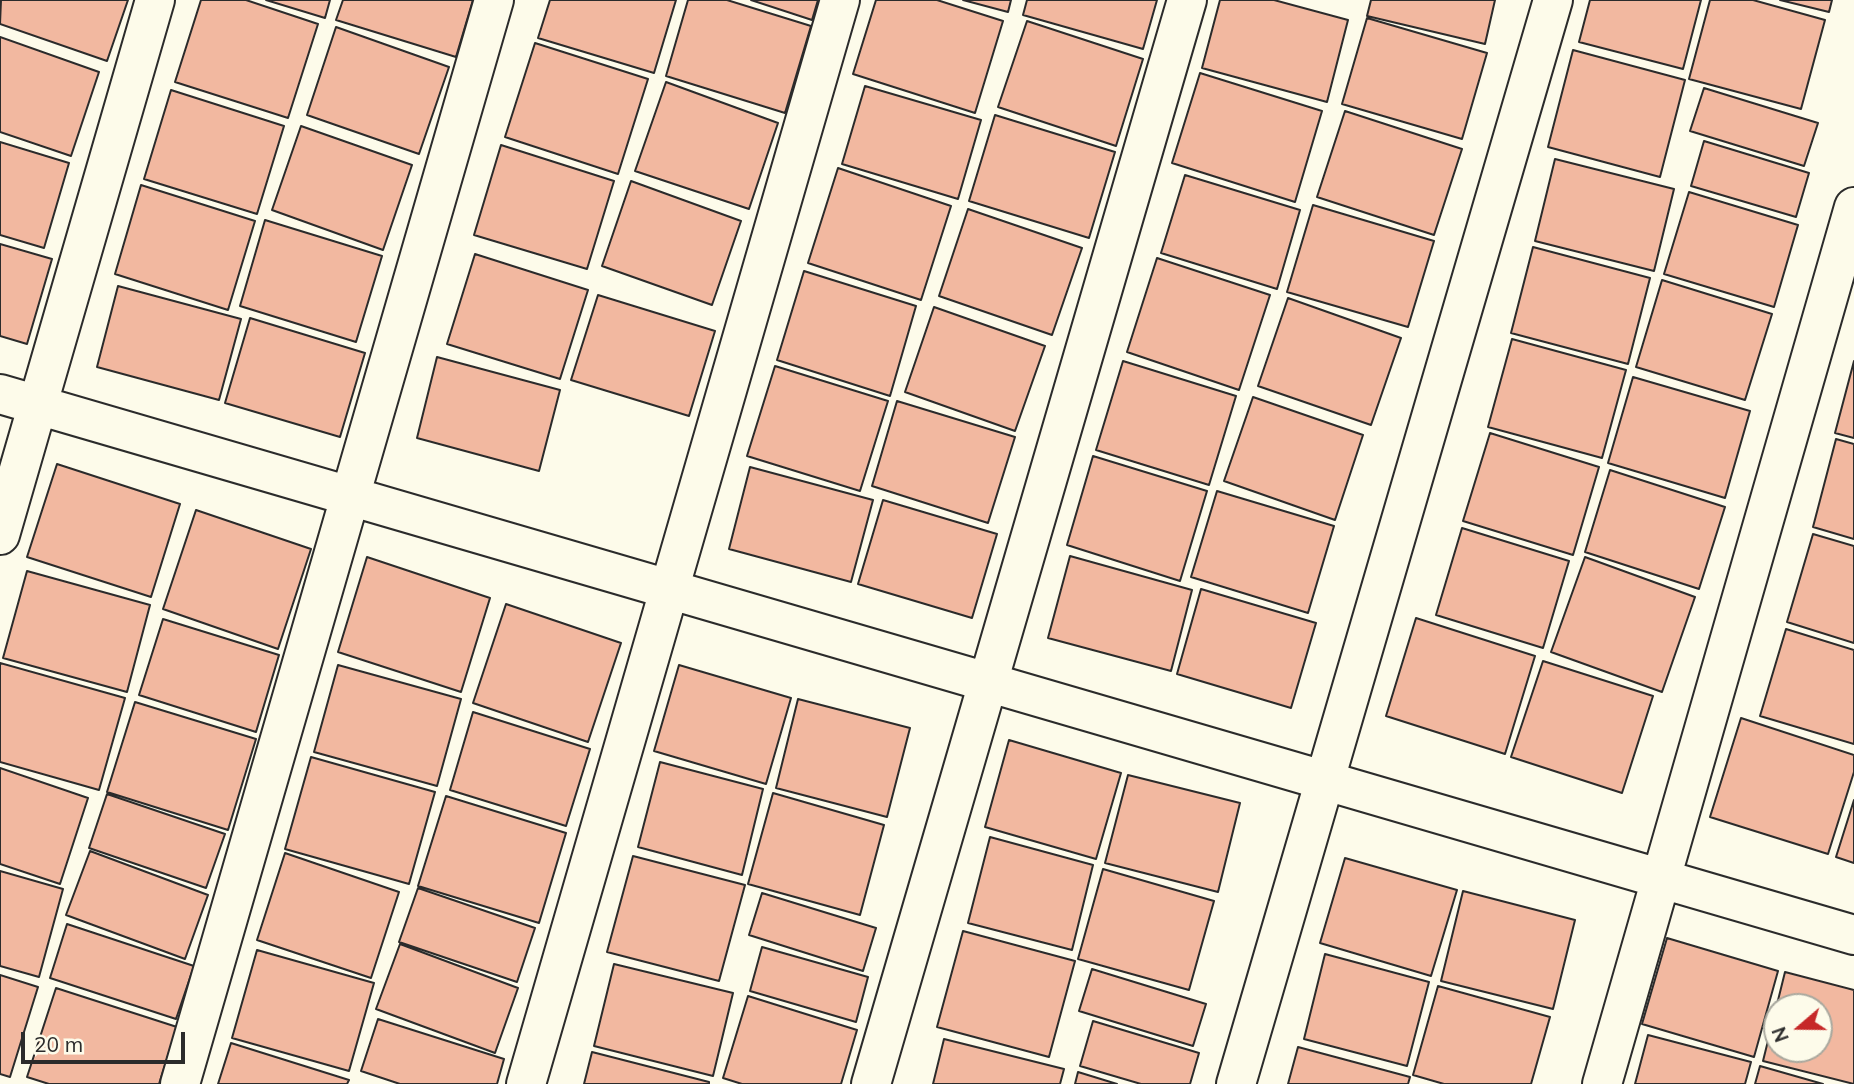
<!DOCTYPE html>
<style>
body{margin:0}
#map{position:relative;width:1854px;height:1084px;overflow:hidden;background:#fdfbea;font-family:Mulish,sans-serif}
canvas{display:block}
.north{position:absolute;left:1763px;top:993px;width:70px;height:70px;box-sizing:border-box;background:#fdfbea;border:2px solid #a9a89e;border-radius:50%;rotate:250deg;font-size:19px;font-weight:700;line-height:28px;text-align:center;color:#2b2b2b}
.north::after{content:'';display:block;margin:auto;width:24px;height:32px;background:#c62828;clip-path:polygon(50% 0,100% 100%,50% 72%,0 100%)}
.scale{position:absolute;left:21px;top:1032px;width:164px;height:32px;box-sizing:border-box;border:4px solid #2b2b2b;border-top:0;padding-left:9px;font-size:21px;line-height:24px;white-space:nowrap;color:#2b2b2b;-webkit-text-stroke:5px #fdfbea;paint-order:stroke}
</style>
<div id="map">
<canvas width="1854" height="1084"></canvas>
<div class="north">N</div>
<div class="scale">20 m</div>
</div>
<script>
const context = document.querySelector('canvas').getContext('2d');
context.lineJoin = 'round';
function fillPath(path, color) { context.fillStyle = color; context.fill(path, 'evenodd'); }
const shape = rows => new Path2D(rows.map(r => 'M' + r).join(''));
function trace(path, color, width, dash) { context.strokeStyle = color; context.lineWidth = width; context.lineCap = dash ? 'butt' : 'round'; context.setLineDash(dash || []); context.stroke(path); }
const building = shape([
 [1,0,128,0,107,61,0,24,1,0],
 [201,0,246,0,318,24,288,118,175,82,201,0],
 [266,0,330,0,325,18,266,0],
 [343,0,473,0,456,57,336,20,343,0],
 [550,0,676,0,654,73,538,38,550,0],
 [688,0,727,0,811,26,785,113,666,76,688,0],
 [751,0,818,0,812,20,751,0],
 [876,0,937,0,1003,21,975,113,853,74,876,0],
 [963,0,1011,0,1008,12,963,0],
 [1027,0,1157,0,1143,49,1023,15,1027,0],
 [1220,0,1274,0,1348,20,1327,102,1202,68,1220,0],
 [1371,0,1495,0,1485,44,1367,16,1371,0],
 [1590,0,1701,0,1683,69,1579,42,1590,0],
 [1710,0,1753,0,1825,20,1801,109,1689,79,1710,0],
 [1780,0,1832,0,1829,12,1780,0],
 [1367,18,1487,53,1462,139,1342,104,1367,18],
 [1027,21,1143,59,1116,146,998,107,1027,21],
 [336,27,449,67,419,154,307,115,336,27],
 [0,37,99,72,71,156,0,132,0,37],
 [535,43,648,79,618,174,505,137,535,43],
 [1573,50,1685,80,1660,177,1548,147,1573,50],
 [1200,73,1322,111,1295,202,1172,163,1200,73],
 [666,82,778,123,749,209,635,171,666,82],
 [865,86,981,120,958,199,842,164,865,86],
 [1704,88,1818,123,1804,166,1690,131,1704,88],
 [171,90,284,126,257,214,144,179,171,90],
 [1345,111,1462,149,1434,235,1317,197,1345,111],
 [995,115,1115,152,1089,238,969,201,995,115],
 [301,126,412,165,383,250,272,210,301,126],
 [1704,141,1809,173,1796,217,1691,186,1704,141],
 [0,142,69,163,44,248,0,235,0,142],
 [501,145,614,181,587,269,474,235,501,145],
 [1555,159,1674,189,1654,271,1535,241,1555,159],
 [838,168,951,206,921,300,808,263,838,168],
 [1185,175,1300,210,1277,289,1161,253,1185,175],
 [631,181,741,221,712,305,602,266,631,181],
 [141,185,255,221,228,310,115,274,141,185],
 [1689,192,1798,225,1774,307,1664,274,1689,192],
 [1313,205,1434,241,1408,327,1287,292,1313,205],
 [968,209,1082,248,1052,335,939,296,968,209],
 [265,220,382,256,356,342,240,306,265,220],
 [0,244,52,259,27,344,0,336,0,244],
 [1533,247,1650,278,1628,364,1511,333,1533,247],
 [475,254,588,290,560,379,447,344,475,254],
 [1157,258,1270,295,1239,390,1127,352,1157,258],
 [804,271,916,306,890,396,777,360,804,271],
 [1662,280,1772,314,1745,400,1636,367,1662,280],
 [118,286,241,319,219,400,97,367,118,286],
 [598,295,715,331,689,416,571,380,598,295],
 [1288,298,1401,338,1371,425,1258,386,1288,298],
 [934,307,1045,346,1015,431,905,392,934,307],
 [250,318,365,353,340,437,225,403,250,318],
 [1512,339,1626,370,1602,458,1488,427,1512,339],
 [437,357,560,390,539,471,417,438,437,357],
 [1123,361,1236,396,1209,485,1096,450,1123,361],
 [1854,361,1854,438,1835,433,1854,361],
 [775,366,888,401,860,491,747,456,775,366],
 [1633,377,1750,411,1725,498,1608,463,1633,377],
 [1253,397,1363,435,1335,520,1224,481,1253,397],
 [897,401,1015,437,988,523,872,486,897,401],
 [1490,433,1599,467,1573,555,1463,521,1490,433],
 [1836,439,1854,444,1854,539,1813,527,1836,439],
 [1093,456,1207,491,1180,581,1067,545,1093,456],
 [57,464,180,504,151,597,27,557,57,464],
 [750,467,873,500,851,582,729,549,750,467],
 [1610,470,1725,507,1699,589,1585,552,1610,470],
 [1217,491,1334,526,1308,613,1191,577,1217,491],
 [883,500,997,534,972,618,858,584,883,500],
 [196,510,311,549,278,649,163,609,196,510],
 [1462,528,1569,561,1543,648,1436,615,1462,528],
 [1813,534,1854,546,1854,643,1787,622,1813,534],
 [1070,556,1192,590,1171,671,1048,638,1070,556],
 [367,557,490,598,461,692,338,652,367,557],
 [1585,557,1695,597,1662,692,1551,652,1585,557],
 [27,571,150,605,127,692,3,658,27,571],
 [1201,589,1316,623,1291,708,1177,674,1201,589],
 [506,604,621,643,588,742,473,703,506,604],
 [1416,618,1535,656,1505,754,1386,716,1416,618],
 [163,619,279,655,256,732,139,695,163,619],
 [1786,629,1854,650,1854,744,1760,716,1786,629],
 [1543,661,1653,696,1622,793,1511,757,1543,661],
 [0,663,125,698,99,790,0,762,0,663],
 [338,665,461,699,437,786,314,752,338,665],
 [679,665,791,698,766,784,654,751,679,665],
 [798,699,910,728,887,817,776,788,798,699],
 [135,702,256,739,228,830,107,792,135,702],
 [473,712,590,749,566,826,450,790,473,712],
 [1741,718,1854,755,1854,772,1828,854,1710,817,1741,718],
 [1009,740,1121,773,1096,859,985,827,1009,740],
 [311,757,435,792,409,884,285,849,311,757],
 [660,762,763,789,742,875,638,847,660,762],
 [0,768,88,798,60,884,0,864,0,768],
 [1128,775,1240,803,1218,892,1105,863,1128,775],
 [773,793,884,825,860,915,748,884,773,793],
 [107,794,225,834,206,888,89,848,107,794],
 [446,796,566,833,539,923,418,886,446,796],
 [1854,800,1854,863,1836,857,1854,800],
 [990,837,1093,865,1072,950,968,923,990,837],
 [90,851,208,895,185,959,66,915,90,851],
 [285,853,399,892,371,978,257,940,285,853],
 [633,856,745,885,719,981,607,952,633,856],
 [1345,858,1457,890,1431,976,1320,943,1345,858],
 [1103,869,1214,901,1189,990,1078,959,1103,869],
 [0,871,63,889,39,977,0,966,0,871],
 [418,888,535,928,517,982,399,942,418,888],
 [1463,891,1575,920,1553,1009,1441,981,1463,891],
 [762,893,876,928,863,971,749,935,762,893],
 [67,924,194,966,176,1019,50,978,67,924],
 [963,931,1075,961,1049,1057,937,1027,963,931],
 [1667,938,1778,971,1754,1057,1642,1024,1667,938],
 [400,944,518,988,495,1053,376,1009,400,944],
 [762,947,868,977,856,1022,750,991,762,947],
 [257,950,374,983,349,1071,232,1038,257,950],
 [1325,954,1429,982,1407,1066,1304,1039,1325,954],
 [614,964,733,993,713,1076,594,1046,614,964],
 [1092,969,1206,1004,1193,1046,1079,1011,1092,969],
 [1785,972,1854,990,1854,1084,1763,1061,1785,972],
 [1777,1007,1819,1007,1819,1049,1777,1049,1777,1007],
 [0,975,38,987,10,1077,0,1074,0,975],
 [1438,986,1550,1017,1531,1084,1444,1084,1413,1075,1438,986],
 [56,988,177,1027,159,1084,49,1084,27,1077,56,988],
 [748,996,857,1030,841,1084,742,1084,723,1078,748,996],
 [378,1019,504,1059,497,1084,400,1084,361,1071,378,1019],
 [1093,1021,1199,1053,1190,1084,1141,1084,1080,1066,1093,1021],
 [1648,1035,1751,1062,1745,1084,1635,1084,1648,1035],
 [944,1039,1064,1069,1060,1084,933,1084,944,1039],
 [231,1043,349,1080,347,1084,218,1084,231,1043],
 [1298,1047,1410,1077,1408,1084,1288,1084,1298,1047],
 [592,1052,709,1082,709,1084,584,1084,592,1052],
 [1760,1066,1823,1084,1755,1084,1760,1066],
 [1078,1072,1117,1084,1075,1084,1078,1072]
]);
fillPath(building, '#f2b8a0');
trace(building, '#2b2b2b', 2);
const minor = shape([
 [0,394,1854,935],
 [0,535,155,0],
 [180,1084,494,0],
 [526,1084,840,0],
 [871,1084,1187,0],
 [1236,1084,1553,0],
 [1602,1084,1854,207]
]);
trace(minor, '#2b2b2b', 42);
trace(minor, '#fdfbea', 38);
</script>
